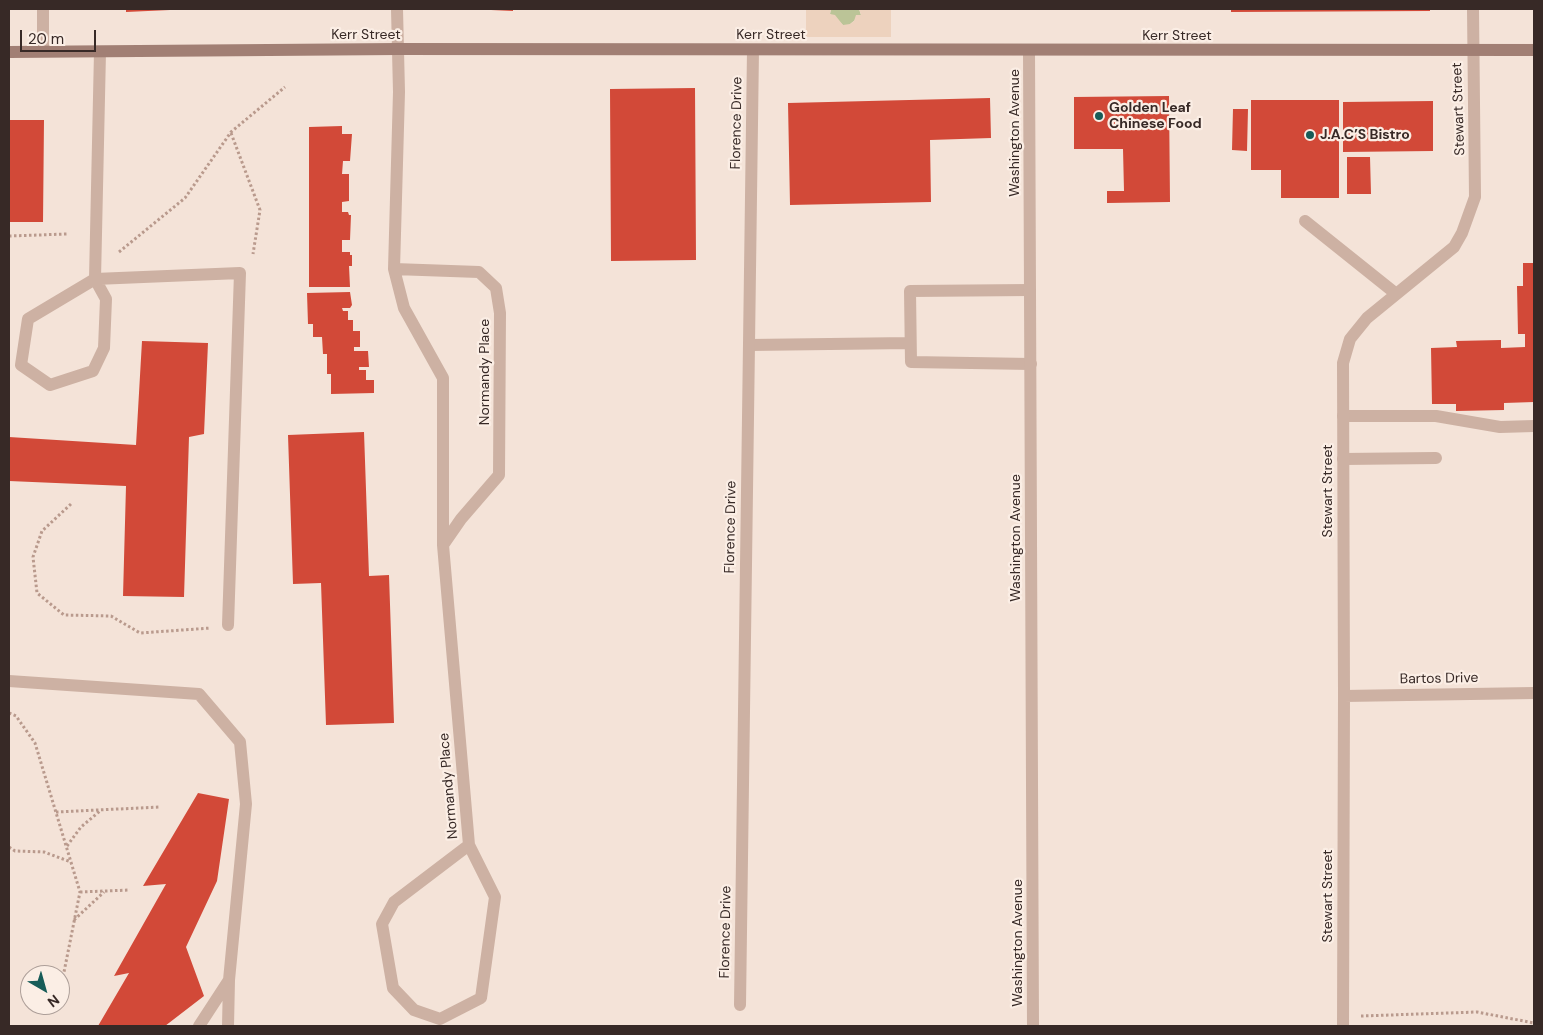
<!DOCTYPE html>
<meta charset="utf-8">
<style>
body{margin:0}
#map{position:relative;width:1543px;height:1035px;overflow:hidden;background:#f4e3d8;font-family:"DM Sans",sans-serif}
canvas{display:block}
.frame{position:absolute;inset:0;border:10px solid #372926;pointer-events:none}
.north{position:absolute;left:20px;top:965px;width:50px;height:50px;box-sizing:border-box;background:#fbeee5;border:1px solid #ad9f99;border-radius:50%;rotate:142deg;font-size:14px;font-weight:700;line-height:20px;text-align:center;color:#372926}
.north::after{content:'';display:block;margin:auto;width:18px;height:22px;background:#175c58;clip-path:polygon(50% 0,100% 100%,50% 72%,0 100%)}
.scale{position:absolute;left:20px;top:30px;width:76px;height:22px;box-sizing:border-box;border:2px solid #372926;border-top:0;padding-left:6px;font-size:15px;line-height:18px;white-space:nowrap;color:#372926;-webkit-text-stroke:4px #fbeee5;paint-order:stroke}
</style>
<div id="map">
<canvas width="1543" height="1035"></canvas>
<div class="frame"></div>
<div class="north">N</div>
<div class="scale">20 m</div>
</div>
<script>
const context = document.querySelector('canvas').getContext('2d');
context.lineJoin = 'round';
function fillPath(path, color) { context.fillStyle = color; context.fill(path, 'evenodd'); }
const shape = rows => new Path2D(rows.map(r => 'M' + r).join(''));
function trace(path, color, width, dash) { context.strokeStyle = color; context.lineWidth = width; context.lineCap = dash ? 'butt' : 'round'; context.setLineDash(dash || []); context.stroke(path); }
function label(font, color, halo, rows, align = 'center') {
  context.font = font + ' "DM Sans",sans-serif'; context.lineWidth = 4.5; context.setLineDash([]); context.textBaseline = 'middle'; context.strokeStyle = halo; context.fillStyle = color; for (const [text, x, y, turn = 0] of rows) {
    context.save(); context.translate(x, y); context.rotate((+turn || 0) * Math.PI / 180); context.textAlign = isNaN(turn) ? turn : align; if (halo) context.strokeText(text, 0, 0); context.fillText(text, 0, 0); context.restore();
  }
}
fillPath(shape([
 [831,9,859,9,861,15,849,25,843,25,830,14]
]), '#bbc497');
fillPath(shape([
 [806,9,831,9,830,14,835,15,843,25,850,24,854,21,856,15,861,15,859,9,891,9,891,37,806,37]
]), '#edd2be');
fillPath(shape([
 [126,9,170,9,170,10,126,12],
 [469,9,513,9,513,11],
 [1231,9,1430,9,1430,11,1231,12],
 [695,88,696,260,611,261,610,89],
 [1169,96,1170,202,1107,203,1107,191,1124,191,1123,149,1074,149,1074,97],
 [990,98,991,138,930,140,931,202,790,205,788,103],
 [1251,100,1339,100,1339,198,1281,198,1281,170,1251,170],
 [1433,101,1433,151,1343,152,1343,102],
 [1233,109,1248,109,1247,151,1232,150],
 [9,120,44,120,43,222,9,222],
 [342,126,342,134,352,134,350,161,343,161,342,174,349,174,349,201,342,202,342,212,348,212,349,215,351,215,350,240,342,240,342,252,350,252,350,255,352,255,352,266,349,266,350,287,309,287,309,127],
 [1347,157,1370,157,1371,194,1347,194],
 [1523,263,1534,263,1534,402,1504,403,1504,410,1456,411,1456,404,1432,404,1431,348,1457,347,1456,341,1501,340,1501,348,1525,347,1525,334,1518,334,1517,286,1523,286],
 [350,292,352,305,350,308,342,308,343,311,348,311,348,320,353,320,353,331,360,331,360,347,354,347,354,351,368,351,369,367,359,367,359,370,366,370,366,380,374,380,374,393,331,394,331,374,327,374,327,354,323,354,322,337,313,337,313,324,308,324,307,293],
 [142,341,208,343,204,434,189,437,184,597,123,596,126,486,9,481,9,437,136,445],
 [364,432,369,576,389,575,394,723,326,725,321,583,293,584,288,435],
 [198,793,229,799,217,881,186,947,204,996,165,1026,98,1026,129,973,114,976,166,884,143,886]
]), '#d24938');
trace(shape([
 [231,133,260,210,253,254],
 [9,236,67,234],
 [119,252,185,198,231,132,285,87],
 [71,504,42,531,33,557,37,593,64,615,111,616,140,633,211,628],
 [9,713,16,716,35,743,80,892,64,972],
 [56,812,160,807],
 [67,846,81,827,100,811],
 [9,847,15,851,44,852,71,862],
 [80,892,130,890],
 [74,920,104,892],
 [1361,1016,1477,1012,1534,1023]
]), '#b99a8d', 3, [2.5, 2.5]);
trace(shape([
 [100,52,95,279,240,273,228,625],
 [1305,221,1395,293],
 [95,279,106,299,104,348,93,371,50,385,21,365,28,319,95,279],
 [1030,290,910,291,911,362,1031,364],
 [749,345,910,343],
 [1343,416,1436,416,1500,427,1534,426],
 [1343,459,1436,458],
 [9,681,199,694,240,742,246,804,229,980,228,1026],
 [199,1026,229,980]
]), '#cdb1a3', 12);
trace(shape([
 [43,9,43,51],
 [397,9,399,92,394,269,404,308,443,378,443,545,469,845,495,897,481,998,440,1019,414,1010,393,988,382,924,394,902,469,845],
 [1029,50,1033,1026],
 [394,269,479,272,496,288,500,313,499,475,461,519,443,545],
 [1344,696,1534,693],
 [740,1005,753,50],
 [1343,1026,1344,696,1343,363,1350,339,1367,318,1454,247,1462,233,1475,197,1473,9]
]), '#cdb1a3', 12);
trace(shape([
 [9,52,398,49,1534,50]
]), '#a17f74', 12);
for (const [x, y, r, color] of [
 [1099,116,5,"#175c58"],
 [1310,135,5,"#175c58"]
]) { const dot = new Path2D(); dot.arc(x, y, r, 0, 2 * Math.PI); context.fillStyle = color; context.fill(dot); trace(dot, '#fbeee5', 2); }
label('14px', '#372926', '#fbeee5', [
 ["Kerr Street",366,35],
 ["Kerr Street",771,35],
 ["Kerr Street",1177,36],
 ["Stewart Street",1459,109,-92],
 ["Florence Drive",737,123,-89],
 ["Washington Avenue",1015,133,-90],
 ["Normandy Place",485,372,-90],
 ["Stewart Street",1328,491,-90],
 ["Florence Drive",731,527,-89],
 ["Washington Avenue",1016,538,-90],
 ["Bartos Drive",1439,679,-1],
 ["Normandy Place",449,786,-95],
 ["Stewart Street",1328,896,-90],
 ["Florence Drive",726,932,-89],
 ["Washington Avenue",1018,943,-90]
]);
label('bold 14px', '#372926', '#fbeee5', [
 ["Golden Leaf",1109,108],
 ["Chinese Food",1109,124],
 ["J.A.C’S Bistro",1320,135]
], 'left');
</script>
